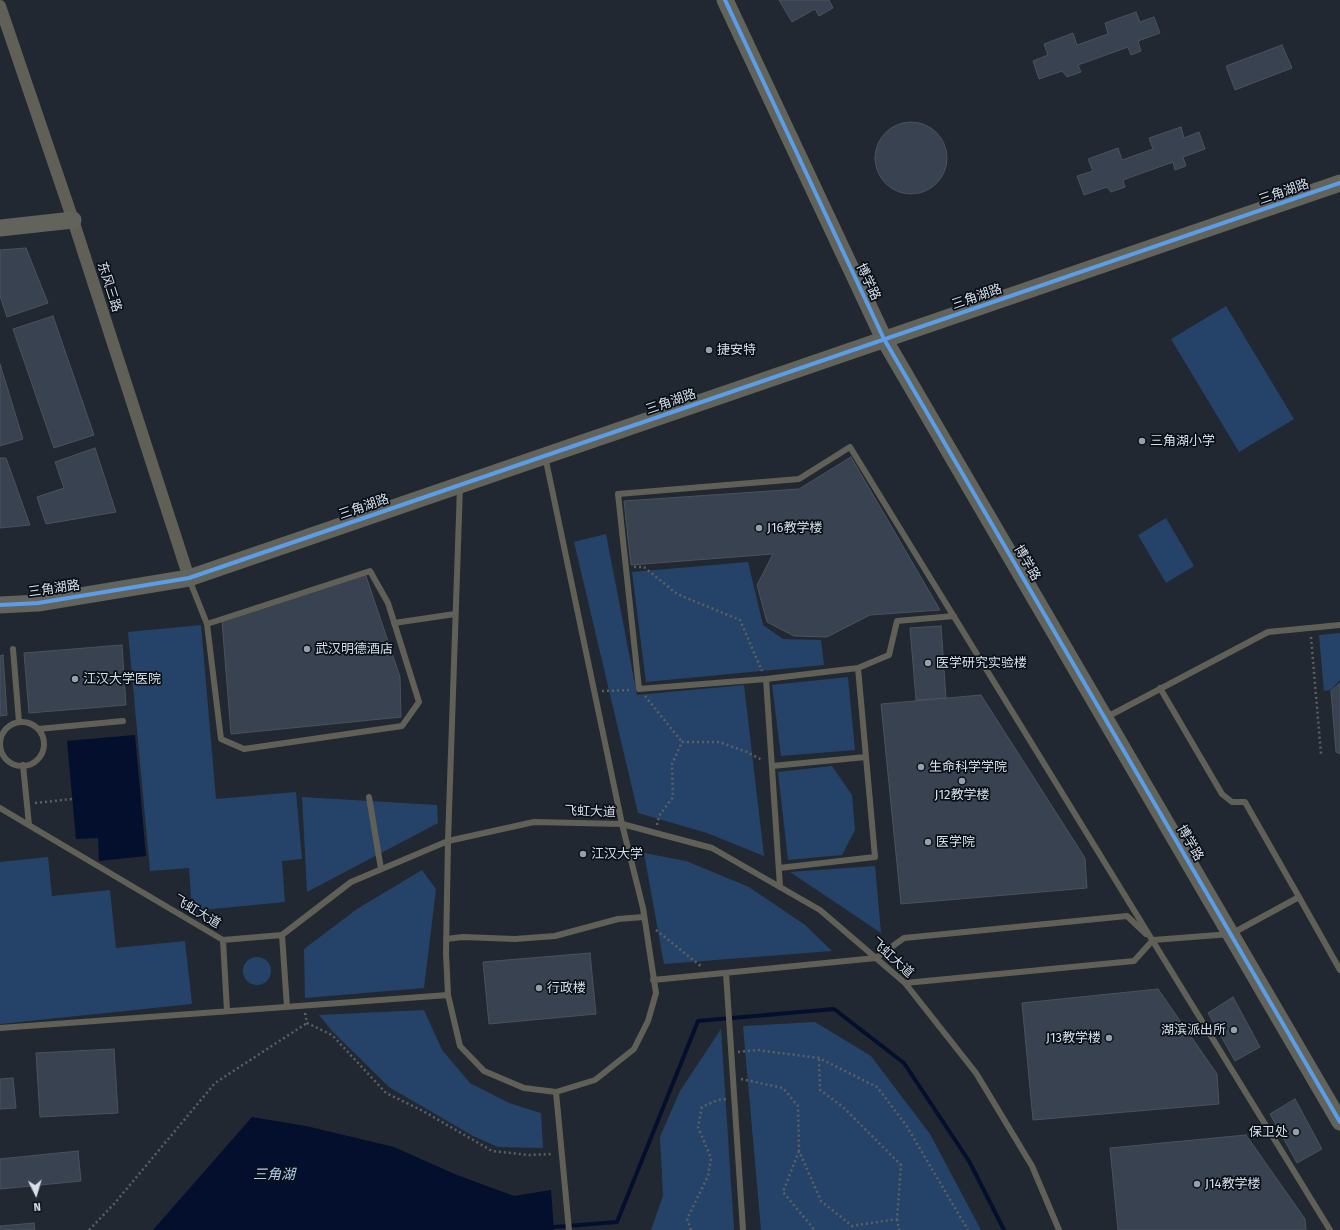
<!DOCTYPE html>
<meta charset="utf-8">
<style>
body{margin:0}
#map{position:relative;width:1340px;height:1230px;overflow:hidden;background:#212832;font-family:"Fira Sans",sans-serif}
canvas{display:block}
.north{position:absolute;left:16px;top:1174px;width:40px;height:40px;-webkit-text-stroke:3px #0a1017;paint-order:stroke;rotate:175deg;font-size:11px;font-weight:700;line-height:16px;text-align:center;color:#d6dfea}
.north::after{content:'';display:block;margin:auto;width:14px;height:18px;background:#d6dfea;clip-path:polygon(50% 0,100% 100%,50% 72%,0 100%)}
</style>
<div id="map">
<canvas width="1340" height="1230"></canvas>
<div class="north">N</div>
</div>
<script>
const context = document.querySelector('canvas').getContext('2d');
context.lineJoin = 'round';
function fillPath(path, color) { context.fillStyle = color; context.fill(path, 'evenodd'); }
const shape = rows => new Path2D(rows.map(r => 'M' + r).join(''));
function trace(path, color, width, dash) { context.strokeStyle = color; context.lineWidth = width; context.lineCap = dash ? 'butt' : 'round'; context.setLineDash(dash || []); context.stroke(path); }
function label(font, color, halo, rows, align = 'center') {
  context.font = font + ' "Fira Sans","Noto Sans SC",sans-serif'; context.lineWidth = 3.5; context.setLineDash([]); context.textBaseline = 'middle'; context.strokeStyle = halo; context.fillStyle = color; for (const [text, x, y, turn = 0] of rows) {
    context.save(); context.translate(x, y); context.rotate((+turn || 0) * Math.PI / 180); context.textAlign = isNaN(turn) ? turn : align; if (halo) context.strokeText(text, 0, 0); context.fillText(text, 0, 0); context.restore();
  }
}
fillPath(shape([
 [1226,306,1294,419,1239,452,1171,339],
 [1166,518,1194,566,1166,583,1138,535],
 [606,534,637,695,744,685,764,856,707,833,638,813,574,542],
 [748,562,763,625,783,639,821,640,824,665,646,682,632,572],
 [201,625,216,799,296,792,302,859,282,861,285,902,192,911,189,868,150,871,128,632],
 [1340,633,1340,680,1331,690,1324,691,1319,635],
 [848,677,855,750,781,756,772,685],
 [832,766,852,795,855,830,842,855,788,860,778,772],
 [302,797,437,805,438,823,307,892],
 [644,853,686,861,749,887,805,925,832,951,664,964],
 [48,857,52,896,110,890,116,948,185,941,192,1004,0,1024,0,862],
 [875,866,881,933,790,872],
 [422,870,436,889,424,988,305,998,304,949,357,909],
 '243 971a14 14 0 1 1 28 0a14 14 0 1 1-28 0Z',
 [424,1010,442,1050,470,1083,509,1103,541,1113,543,1148,498,1147,473,1136,389,1087,332,1031,319,1015],
 [815,1022,871,1056,930,1134,981,1230,761,1230,743,1026],
 [721,1029,734,1230,651,1230,663,1196,660,1137,680,1091]
]), '#254368');
fillPath(shape([
 [135,735,146,856,99,861,98,838,76,839,67,741],
 [252,1117,306,1126,394,1147,457,1175,514,1196,551,1190,554,1230,153,1230]
]), '#030f2d');
trace(shape([
 [554,1227,617,1222,698,1021,834,1009,904,1063,969,1161,1004,1230]
]), '#030f2d', 4);
const building = shape([
 [779,0,829,0,833,8,819,16,815,9,792,22,779,0],
 [1136,12,1140,22,1154,17,1160,33,1138,41,1141,51,1131,55,1128,47,1078,65,1081,72,1067,77,1062,71,1039,79,1033,61,1048,55,1044,44,1073,33,1077,45,1108,34,1105,23,1136,12],
 [1282,45,1292,68,1235,90,1226,66,1282,45],
 '875 158a36 36 0 1 1 72 0a36 36 0 1 1-72 0Z',
 [1181,127,1184,138,1199,132,1205,149,1183,157,1186,166,1175,170,1173,162,1123,180,1125,187,1111,192,1107,187,1084,195,1077,176,1093,171,1088,159,1118,148,1122,160,1153,149,1149,138,1181,127],
 [26,248,48,303,7,317,0,296,0,250,26,248],
 [53,316,94,435,54,448,13,329,53,316],
 [0,364,23,439,0,446,0,364],
 [95,448,116,512,46,524,37,497,64,488,55,462,95,448],
 [851,457,940,610,870,615,827,637,794,636,767,622,757,585,773,554,631,565,624,501,799,489,851,457],
 [0,458,6,458,30,525,0,528,0,458],
 [365,573,400,677,401,717,231,734,222,621,365,573],
 [941,626,946,698,916,700,910,628,941,626],
 [122,645,126,705,29,713,24,653,122,645],
 [3,655,7,715,0,716,0,656,3,655],
 [1340,683,1340,754,1336,752,1331,691,1340,683],
 [981,695,1085,858,1087,888,901,904,881,704,981,695],
 [590,953,596,1014,489,1024,483,962,590,953],
 [1158,989,1217,1074,1219,1104,1033,1120,1022,1003,1158,989],
 [1233,997,1260,1047,1235,1061,1208,1013,1233,997],
 [114,1049,118,1113,40,1117,36,1053,114,1049],
 [13,1078,16,1108,0,1109,0,1079,13,1078],
 [1295,1099,1322,1149,1297,1163,1270,1114,1295,1099],
 [1246,1135,1305,1219,1306,1230,1118,1230,1110,1148,1246,1135],
 [78,1151,81,1181,0,1189,0,1159,78,1151],
 [34,1223,35,1230,0,1230,0,1226,34,1223]
]);
fillPath(building, '#384250');
trace(building, '#4c525c', 1);
trace(shape([
 [634,567,644,567,677,594,740,620,762,671],
 [1311,637,1321,754],
 [602,691,631,690],
 [645,696,682,742],
 [35,803,72,799],
 [657,825,659,816,673,797,672,764,682,742,719,742,747,752,762,760],
 [656,930,702,967],
 [305,1013,307,1023,332,1035,386,1093,423,1111,492,1151,529,1155,553,1154],
 [738,1052,757,1050,819,1058,877,1087,906,1125,968,1230],
 [741,1079,783,1088,798,1106,799,1151,821,1201,852,1226,897,1219,901,1165,843,1107,820,1090,819,1058],
 [799,1151,783,1192,813,1228,813,1230],
 [897,1219,899,1230],
 [89,1230,114,1204,215,1083,307,1023],
 [691,1230,687,1219,708,1176,711,1158,698,1127,702,1107,718,1100,727,1099]
]), '#5e6060', 2.5, [2, 3]);
trace(shape([
 [460,486,448,841,446,953,448,995,460,1046,484,1071,524,1088,556,1092,595,1080,634,1049,648,1021,656,993,643,908,622,824,545,456],
 [189,579,207,624,221,739,244,749,402,726,419,702,388,603,370,571,207,624],
 [394,623,455,614],
 [13,649,19,722],
 [858,668,889,655,897,621,954,616],
 [766,679,858,668,875,857,779,868],
 [1105,718,1268,632,1340,625],
 '0 744a22 22 0 1 1 44 0a22 22 0 1 1-44 0Z',
 [38,729,123,721],
 [23,765,29,825],
 [772,766,866,757],
 [369,797,381,869],
 [0,808,223,940,282,935,351,882,448,841,534,822,622,824,712,848,820,910,905,983,976,1073,1032,1166,1059,1230],
 [780,887,766,679,639,689,618,494,799,479,850,447,1330,1230],
 [1299,897,1340,970],
 [282,935,287,1007],
 [446,939,463,937,515,939,555,936,618,919,644,917],
 [223,940,227,1011],
 [726,973,743,1230],
 [653,980,876,958,904,938,1127,916,1146,934],
 [905,983,1134,961,1153,940,1231,934,1299,897,1245,802,1232,802,1222,794,1160,688],
 [0,1028,448,995],
 [556,1092,569,1230]
]), '#616057', 6);
trace(shape([
 [0,6,73,220,189,578]
]), '#616057', 12);
trace(shape([
 [725,0,884,339,1340,1122],
 [0,228,73,220],
 [0,605,38,603,189,578,1340,183]
]), '#62635a', 17);
trace(shape([
 [725,0,884,339,1340,1122],
 [0,605,38,603,189,578,1340,183]
]), '#5a9eea', 4);
for (const [x, y, r, color] of [
 [709,350,4,"#979faa"],
 [1142,441,4,"#979faa"],
 [759,528,4,"#979faa"],
 [307,649,4,"#979faa"],
 [928,663,4,"#979faa"],
 [75,679,4,"#979faa"],
 [921,767,4,"#979faa"],
 [962,781,4,"#979faa"],
 [928,842,4,"#979faa"],
 [583,854,4,"#979faa"],
 [539,988,4,"#979faa"],
 [1234,1030,4,"#979faa"],
 [1109,1038,4,"#979faa"],
 [1296,1132,4,"#979faa"],
 [1197,1184,4,"#979faa"]
]) { const dot = new Path2D(); dot.arc(x, y, r, 0, 2 * Math.PI); context.fillStyle = color; context.fill(dot); trace(dot, '#0a1017', 1.5); }
label('13px', '#d6dfea', '#0a1017', [
 ["三角湖路",1284,192,-19],
 ["博学路",868,282,65],
 ["东风三路",109,287,72],
 ["三角湖路",977,297,-19],
 ["三角湖路",671,402,-19],
 ["三角湖路",364,507,-19],
 ["博学路",1027,563,60],
 ["三角湖路",54,589,-8],
 ["飞虹大道",590,812,2],
 ["博学路",1190,843,60],
 ["飞虹大道",197,912,31],
 ["飞虹大道",892,958,42]
]);
label('13px', '#d6dfea', '#0a1017', [
 ["捷安特",717,350],
 ["三角湖小学",1150,441],
 ["J16教学楼",767,528],
 ["武汉明德酒店",315,649],
 ["医学研究实验楼",936,663],
 ["江汉大学医院",83,679],
 ["生命科学学院",929,767],
 ["J12教学楼",962,795,"center"],
 ["医学院",936,842],
 ["江汉大学",591,854],
 ["行政楼",547,988],
 ["湖滨派出所",1226,1030,"right"],
 ["J13教学楼",1101,1038,"right"],
 ["保卫处",1288,1132,"right"],
 ["J14教学楼",1205,1184]
], 'left');
label('italic 14px', '#b0cdf1', '#0a1017', [
 ["三角湖",274,1175]
]);
</script>
